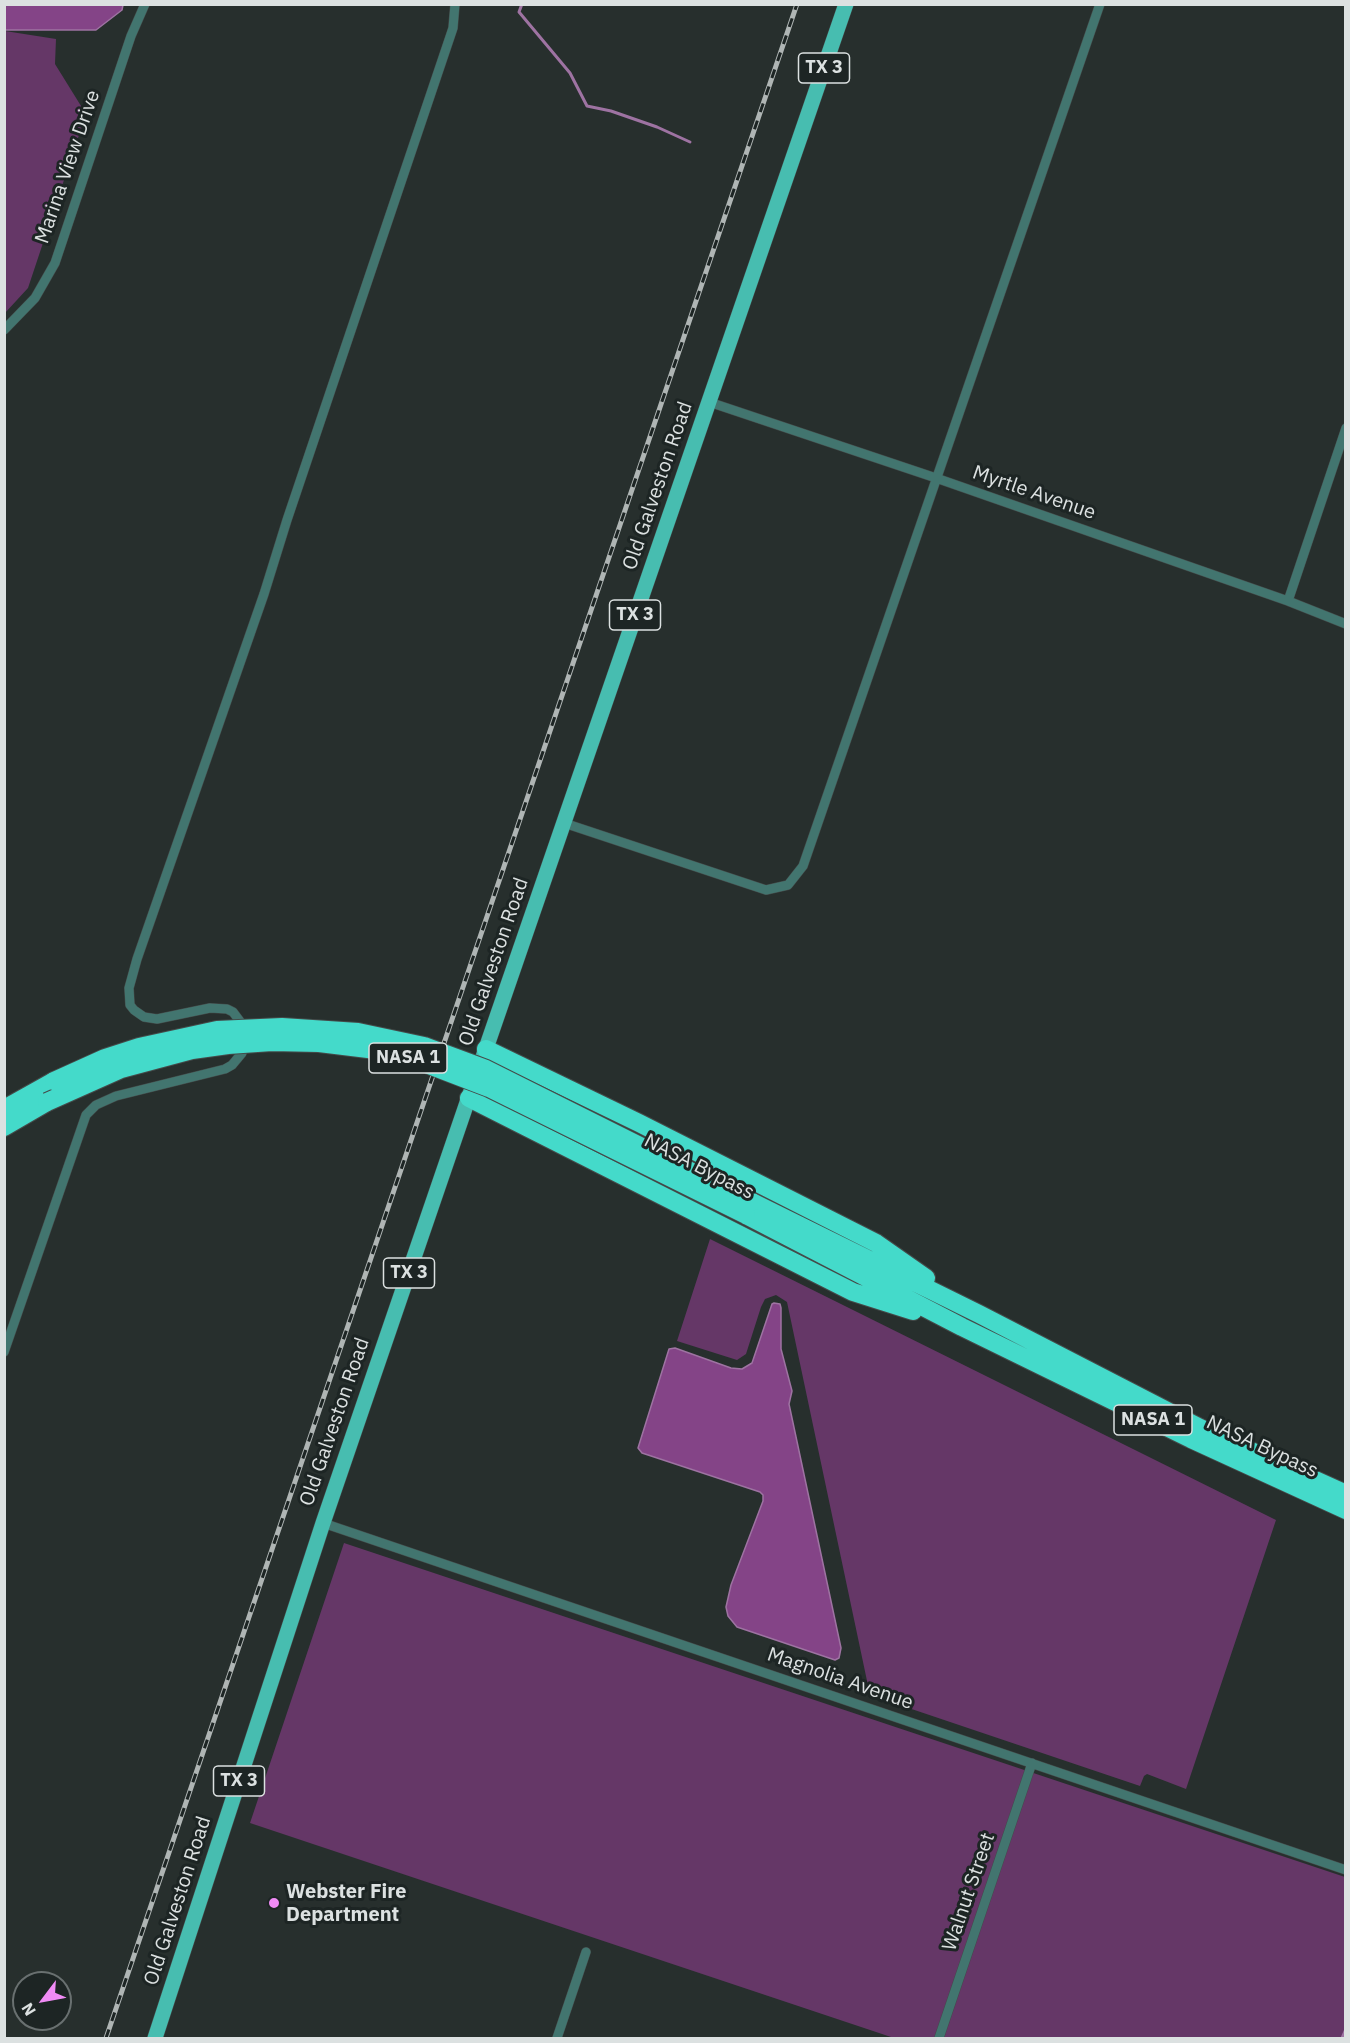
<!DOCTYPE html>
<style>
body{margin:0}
#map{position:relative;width:1350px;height:2043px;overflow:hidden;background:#272f2d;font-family:"IBM Plex Sans",sans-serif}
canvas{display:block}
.frame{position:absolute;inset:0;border:6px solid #dce1e1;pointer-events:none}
.north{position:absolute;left:12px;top:1971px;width:60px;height:60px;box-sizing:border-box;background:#1d2524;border:2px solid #697070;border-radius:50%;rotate:238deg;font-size:16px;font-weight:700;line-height:24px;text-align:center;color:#dce1e1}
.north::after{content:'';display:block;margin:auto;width:21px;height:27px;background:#f08bf5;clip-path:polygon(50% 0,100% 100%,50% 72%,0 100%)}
</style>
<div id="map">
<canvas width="1350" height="2043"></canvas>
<div class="frame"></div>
<div class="north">N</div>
</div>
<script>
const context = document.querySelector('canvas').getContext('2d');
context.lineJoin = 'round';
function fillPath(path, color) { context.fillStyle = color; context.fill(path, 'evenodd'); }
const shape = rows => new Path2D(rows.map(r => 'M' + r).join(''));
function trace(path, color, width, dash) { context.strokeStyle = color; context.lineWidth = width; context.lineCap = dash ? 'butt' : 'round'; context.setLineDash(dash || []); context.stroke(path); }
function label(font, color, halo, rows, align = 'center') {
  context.font = font + ' "IBM Plex Sans",sans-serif'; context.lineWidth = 6; context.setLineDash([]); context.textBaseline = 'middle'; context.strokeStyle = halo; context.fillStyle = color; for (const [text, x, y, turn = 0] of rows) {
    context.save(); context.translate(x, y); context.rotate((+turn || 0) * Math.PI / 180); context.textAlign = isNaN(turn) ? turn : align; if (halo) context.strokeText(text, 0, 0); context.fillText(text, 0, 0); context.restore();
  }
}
fillPath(shape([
 [5,31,56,39,55,64,86,114,28,288,5,313],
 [710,1239,1276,1520,1186,1789,1147,1774,1144,1776,1140,1786,870,1695,787,1302,776,1295,765,1299,761,1307,746,1354,737,1360,677,1341],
 [344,1543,1345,1877,1345,2038,894,2038,250,1823]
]), '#653767');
const water = shape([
 [5,4,123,4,123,5,122,10,96,30,5,30,5,4],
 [774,1303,780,1304,781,1308,781,1349,792,1391,789,1404,841,1648,839,1658,835,1660,737,1627,728,1616,726,1607,731,1585,763,1501,763,1495,760,1492,642,1453,638,1448,669,1349,675,1348,731,1368,742,1369,752,1363,772,1304,774,1303]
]);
fillPath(water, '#844487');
trace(water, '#9e73a2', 1.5);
trace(shape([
 [522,4,519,12,570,73,587,106,611,111,657,127,690,142],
 [1342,2038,1346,2029]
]), '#9e73a2', 3);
const street = shape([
 [4,330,35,298,55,263,131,36,145,4],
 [709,402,936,478,1288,601,1346,624],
 [1288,601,1346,428],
 [564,823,766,890,788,885,803,866,1100,4],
 [4,1352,86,1115,96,1105,116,1096,225,1069,232,1065,242,1053,244,1037,242,1024,233,1012,227,1009,210,1008,157,1019,144,1017,134,1010,130,1005,129,988,137,959,264,594,287,520,453,28,455,4],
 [323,1523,1346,1870],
 [557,2038,586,1952],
 [939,2038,1032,1763]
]);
const primary = shape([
 [482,1060,846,4],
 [155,2038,323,1523,472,1088]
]);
const highway = shape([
 [486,1049,639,1123,876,1243,926,1278],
 [469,1098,853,1292,913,1311],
 [4,1109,54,1081],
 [4,1127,47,1102],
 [752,1202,979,1314,1200,1428,1346,1494],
 [746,1215,962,1327,1191,1439,1346,1510]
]);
trace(street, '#444b4a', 10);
trace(primary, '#444b4a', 16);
trace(highway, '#444b4a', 20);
trace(street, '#42756f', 9);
trace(primary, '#47bdb0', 15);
trace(highway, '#44daca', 18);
const rail = shape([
 [106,2038,797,4]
]);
trace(rail, '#afb5b4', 5);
trace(rail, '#1d2524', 3, [9]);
const highwayBridge = shape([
 [54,1081,105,1058,139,1047,217,1030,282,1027,358,1032,424,1046,486,1069,752,1202],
 [47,1102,121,1069,192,1050,228,1045,272,1042,319,1043,368,1049,416,1060,489,1088,746,1215]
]);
trace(highwayBridge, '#444b4a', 20, []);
trace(highwayBridge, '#44daca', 18);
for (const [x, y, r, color] of [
 [274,1903,6,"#f08bf5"]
]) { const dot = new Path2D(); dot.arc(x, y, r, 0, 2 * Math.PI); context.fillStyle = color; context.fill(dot); trace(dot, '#1d2524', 2); }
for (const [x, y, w] of [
 [824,68,51],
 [635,615,51],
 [408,1058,78],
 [409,1273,51],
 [1153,1420,78],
 [239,1781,51]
]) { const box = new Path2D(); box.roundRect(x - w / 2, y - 15, w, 30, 4.5); context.fillStyle = '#1d2524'; context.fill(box); trace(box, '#dce1e1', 1.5); }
label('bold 18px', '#dce1e1', null, [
 ["TX 3",824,68],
 ["TX 3",635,615],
 ["NASA 1",408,1058],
 ["TX 3",409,1273],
 ["NASA 1",1153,1420],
 ["TX 3",239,1781]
]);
label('20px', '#dce1e1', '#1d2524', [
 ["Marina View Drive",68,167,-71],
 ["Old Galveston Road",658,486,-71],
 ["Myrtle Avenue",1034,493,19],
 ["Old Galveston Road",494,962,-71],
 ["NASA Bypass",699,1167,27],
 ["Old Galveston Road",335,1422,-71],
 ["NASA Bypass",1262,1447,25],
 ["Magnolia Avenue",840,1679,19],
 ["Walnut Street",969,1892,-71],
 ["Old Galveston Road",178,1901,-72]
]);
label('bold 20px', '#dce1e1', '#1d2524', [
 ["Webster Fire",286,1892],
 ["Department",286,1915]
], 'left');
</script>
